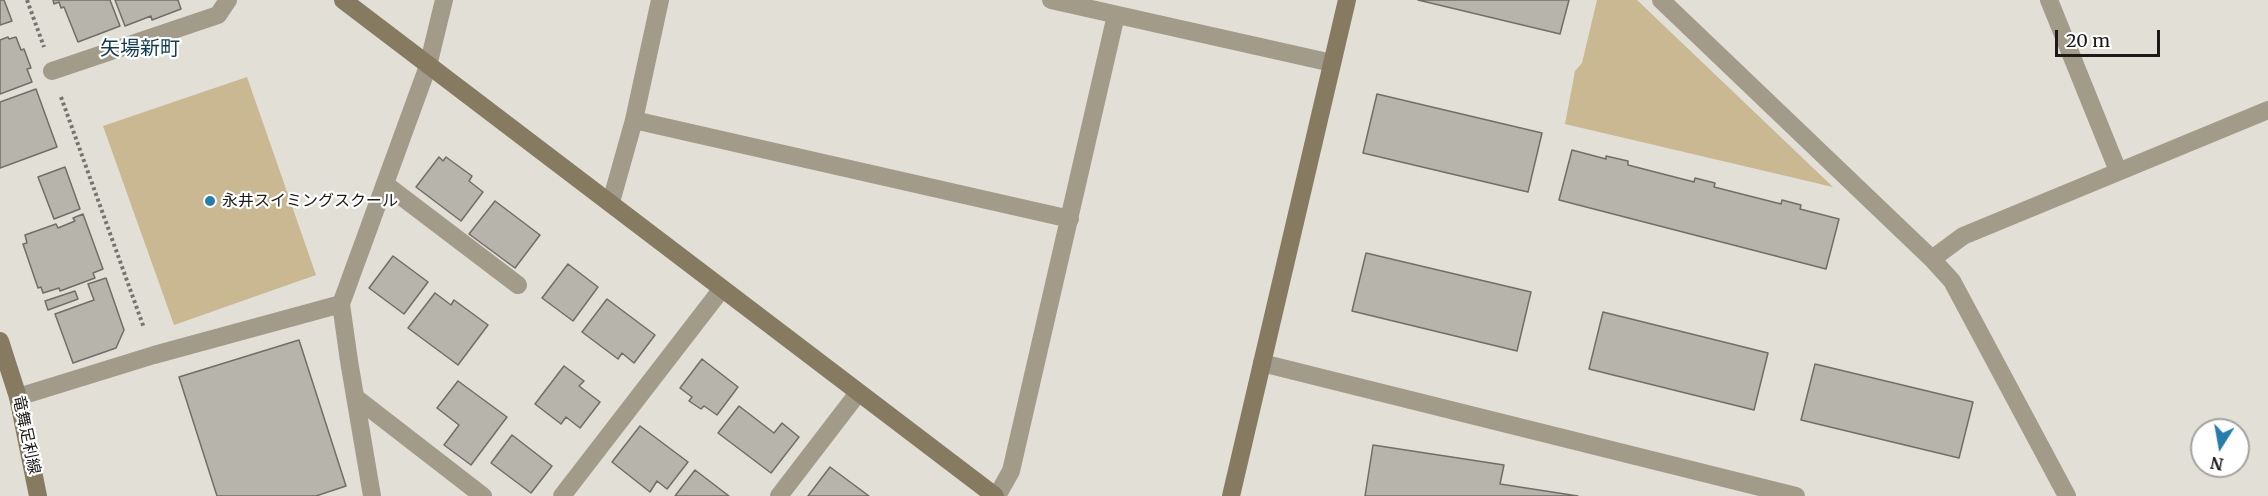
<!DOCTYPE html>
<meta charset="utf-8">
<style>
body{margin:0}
#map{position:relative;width:2268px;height:496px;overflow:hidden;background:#e2dfd7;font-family:Merriweather,serif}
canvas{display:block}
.north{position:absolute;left:2190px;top:418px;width:60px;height:60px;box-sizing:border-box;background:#fff;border:2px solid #a4a3a2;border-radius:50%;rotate:191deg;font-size:16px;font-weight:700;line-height:24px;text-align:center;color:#1b1a17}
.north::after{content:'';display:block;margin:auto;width:21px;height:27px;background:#267dac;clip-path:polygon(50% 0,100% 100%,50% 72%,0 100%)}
.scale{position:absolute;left:2055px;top:30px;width:105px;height:27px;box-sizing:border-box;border:3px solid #1b1a17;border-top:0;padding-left:8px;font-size:18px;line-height:21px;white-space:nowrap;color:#1b1a17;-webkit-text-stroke:4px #fff;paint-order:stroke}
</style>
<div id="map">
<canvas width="2268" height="496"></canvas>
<div class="north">N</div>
<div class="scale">20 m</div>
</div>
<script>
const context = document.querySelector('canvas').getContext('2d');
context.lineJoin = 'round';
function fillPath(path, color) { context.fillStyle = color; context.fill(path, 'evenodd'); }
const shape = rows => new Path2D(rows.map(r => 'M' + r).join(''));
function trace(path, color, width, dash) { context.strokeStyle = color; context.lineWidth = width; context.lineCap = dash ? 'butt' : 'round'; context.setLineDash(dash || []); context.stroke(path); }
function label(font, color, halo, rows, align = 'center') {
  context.font = font + ' Merriweather,"Noto Sans JP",serif'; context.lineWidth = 4.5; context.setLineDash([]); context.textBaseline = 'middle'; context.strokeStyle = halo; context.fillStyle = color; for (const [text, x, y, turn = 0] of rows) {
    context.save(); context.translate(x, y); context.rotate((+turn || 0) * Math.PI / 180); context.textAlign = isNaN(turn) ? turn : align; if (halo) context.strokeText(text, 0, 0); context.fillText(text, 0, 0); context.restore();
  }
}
fillPath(shape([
 [1597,0,1637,0,1833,187,1565,124,1575,71,1582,63],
 [247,77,316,275,174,325,103,126]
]), '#c9b891');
const building = shape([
 [0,0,4,0,12,21,0,25,0,0],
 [53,0,110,0,120,26,78,42,64,7,61,8,59,2,54,4,53,0],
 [115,0,178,0,181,9,152,20,151,16,125,26,115,0],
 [1418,0,1569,0,1560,34,1418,0],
 [8,37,9,39,16,37,21,50,24,49,31,68,27,69,32,82,0,94,0,40,8,37],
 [36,89,57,147,0,168,0,102,36,89],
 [1377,94,1542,133,1528,192,1363,153,1377,94],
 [1572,150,1606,159,1606,156,1628,161,1628,165,1694,182,1695,178,1715,183,1714,187,1781,204,1782,200,1801,205,1800,209,1839,219,1826,269,1559,200,1572,150],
 [439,157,443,161,446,157,472,176,469,181,483,192,461,221,416,187,439,157],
 [65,167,80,209,54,219,38,177,65,167],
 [495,201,540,235,515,268,469,234,495,201],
 [83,214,103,269,93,273,95,278,60,291,59,288,43,293,41,287,38,288,23,244,27,243,25,235,56,224,58,228,75,221,73,218,83,214],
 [1366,253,1531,292,1517,351,1352,311,1366,253],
 [393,256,428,282,404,314,369,288,393,256],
 [568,264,598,287,573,321,542,298,568,264],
 [106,278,124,330,116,348,73,363,55,314,94,300,88,284,106,278],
 [75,291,78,299,48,310,45,301,75,291],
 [435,293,451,305,454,300,488,325,458,365,408,328,435,293],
 [607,299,655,335,634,363,622,353,618,359,582,332,607,299],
 [1603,312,1768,353,1754,410,1589,369,1603,312],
 [299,340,346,486,316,496,217,496,179,377,299,340],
 [702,359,738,387,717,415,704,406,701,409,689,401,692,397,680,388,702,359],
 [1815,364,1973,402,1959,458,1801,420,1815,364],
 [564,366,584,381,579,386,600,402,580,428,566,417,561,424,535,404,564,366],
 [458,381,507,417,471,465,444,445,459,425,437,408,458,381],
 [739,406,774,433,782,423,799,437,771,473,718,433,739,406],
 [640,426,688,462,667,489,657,481,650,492,612,462,640,426],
 [512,435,552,466,531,493,491,463,512,435],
 [1373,445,1504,465,1500,484,1578,496,1365,496,1373,445],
 [830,467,869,496,808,496,830,467],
 [695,470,729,496,675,496,695,470]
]);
fillPath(building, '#b7b4ac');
trace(building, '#726e67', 1.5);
trace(shape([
 [27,0,44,47],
 [61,97,144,328]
]), '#76746f', 4, [3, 3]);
trace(shape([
 [1051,0,1332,63],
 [1661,0,1932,259,1952,281,2067,496],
 [2049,0,2118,171],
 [52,71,218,15,228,0],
 [634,120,1070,219],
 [385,184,518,285],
 [611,202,634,120,660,0],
 [1932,259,1963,236,2268,110],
 [1262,363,1796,496],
 [18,397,154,355,341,304],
 [355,397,483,496],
 [372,496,349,361,341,304,428,66,444,0],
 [562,496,721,290],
 [779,496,858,393],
 [997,496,1011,471,1116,15]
]), '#a39b8a', 18);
trace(shape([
 [343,0,995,496],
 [0,341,18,397,38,496],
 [1231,496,1347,0]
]), '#867b61', 18);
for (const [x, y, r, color] of [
 [210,201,6,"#267dac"]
]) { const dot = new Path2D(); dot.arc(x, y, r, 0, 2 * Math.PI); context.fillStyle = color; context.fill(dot); trace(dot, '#fff', 2); }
label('16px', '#1b1a17', '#fff', [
 ["永井スイミングスクール",222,201]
], 'left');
label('16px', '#1b1a17', '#fff', [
 ["竜舞足利線",26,435,78]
]);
label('20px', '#123b52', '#fff', [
 ["矢場新町",140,49]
]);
</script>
